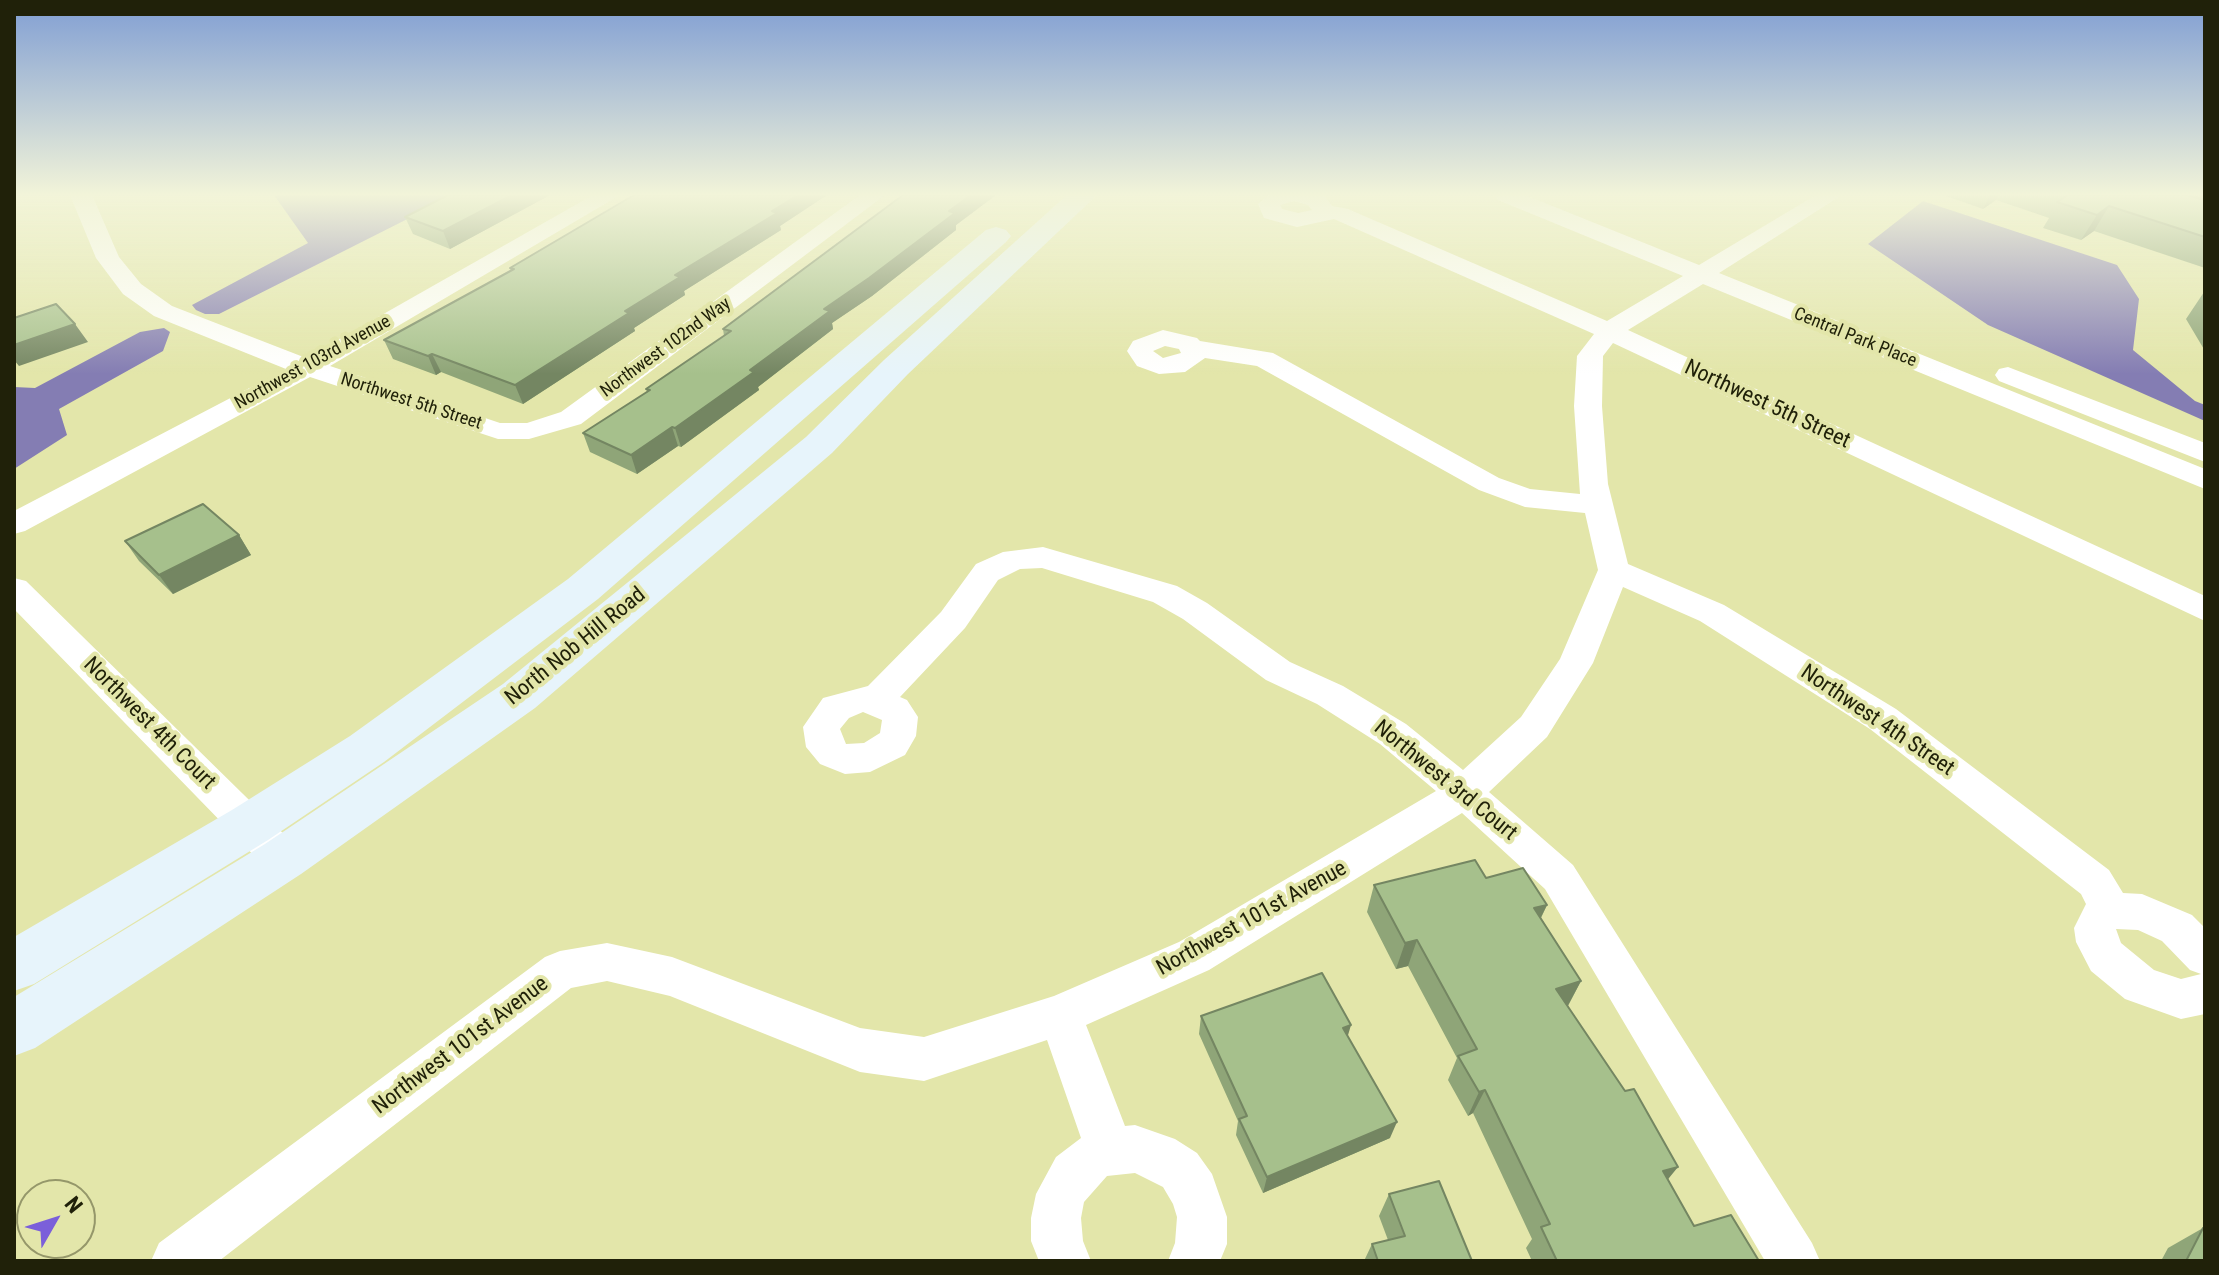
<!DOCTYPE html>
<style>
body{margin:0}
#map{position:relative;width:2219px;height:1275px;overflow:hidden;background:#e3e6aa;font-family:"Roboto Condensed",sans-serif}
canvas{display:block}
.frame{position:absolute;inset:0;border:16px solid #202109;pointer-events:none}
.north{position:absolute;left:16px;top:1179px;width:80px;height:80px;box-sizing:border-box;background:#e3e6aa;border:2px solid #95976a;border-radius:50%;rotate:51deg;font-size:22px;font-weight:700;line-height:32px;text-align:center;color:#202109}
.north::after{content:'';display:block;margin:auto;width:28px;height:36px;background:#7b5fda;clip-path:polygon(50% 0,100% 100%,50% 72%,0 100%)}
</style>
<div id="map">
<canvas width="2219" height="1275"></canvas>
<div class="frame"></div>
<div class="north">N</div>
</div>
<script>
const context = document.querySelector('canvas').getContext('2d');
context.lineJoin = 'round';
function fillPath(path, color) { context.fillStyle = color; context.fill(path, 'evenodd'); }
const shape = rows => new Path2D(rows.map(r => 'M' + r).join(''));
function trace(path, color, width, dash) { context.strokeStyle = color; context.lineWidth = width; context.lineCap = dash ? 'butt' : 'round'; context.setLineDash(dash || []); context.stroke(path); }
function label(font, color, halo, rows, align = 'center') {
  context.font = font + ' "Roboto Condensed",sans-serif'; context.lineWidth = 8; context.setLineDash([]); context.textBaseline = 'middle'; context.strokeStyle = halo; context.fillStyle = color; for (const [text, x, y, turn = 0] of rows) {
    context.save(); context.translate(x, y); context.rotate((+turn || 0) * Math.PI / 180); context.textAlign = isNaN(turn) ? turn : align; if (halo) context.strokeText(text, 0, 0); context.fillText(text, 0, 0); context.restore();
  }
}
fillPath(shape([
 [274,195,455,195,219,314,205,314,196,310,192,305,308,243],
 [1923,201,2117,265,2139,299,2133,350,2195,401,2205,405,2205,421,1988,325,1868,244],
 [164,328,170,332,163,351,59,409,67,435,14,469,14,387,35,388,140,332]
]), '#847db3');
fillPath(shape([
 [70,195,92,195,119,257,141,284,172,306,306,358,593,195,620,195,330,366,500,423,527,423,561,412,860,195,885,195,581,424,529,439,498,439,310,377,25,531,14,534,14,511,286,369,154,316,123,294,96,258,70,195],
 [1269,195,1324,195,1332,206,1348,209,1607,321,1683,276,1498,200,1495,195,1525,195,1699,265,1816,195,1842,195,1719,273,2205,469,2205,489,1703,284,1628,330,2205,596,2205,621,1613,343,1603,356,1602,406,1608,484,1628,564,1724,605,1896,709,2109,870,2123,893,2142,894,2192,915,2205,928,2205,1014,2181,1019,2125,999,2091,971,2076,942,2074,928,2086,904,2081,894,1870,729,1700,621,1623,587,1593,663,1547,737,1489,792,1573,865,1812,1243,1820,1261,1765,1261,1545,889,1462,813,1209,970,1086,1025,1125,1126,1135,1125,1175,1139,1197,1153,1212,1174,1227,1217,1227,1244,1220,1261,1168,1261,1175,1243,1177,1217,1173,1204,1163,1187,1135,1173,1107,1176,1084,1202,1081,1218,1083,1241,1091,1261,1039,1261,1031,1241,1031,1218,1036,1194,1056,1157,1081,1138,1047,1040,924,1081,860,1072,670,996,607,981,571,988,219,1261,151,1261,159,1243,545,957,560,951,607,943,672,957,860,1028,924,1037,1054,996,1179,942,1436,791,1380,744,1317,704,1266,680,1183,619,1153,602,1042,568,1020,569,998,580,965,628,900,697,907,700,918,717,916,736,905,755,870,772,845,774,820,764,806,747,803,727,823,698,868,686,941,612,976,564,1003,552,1043,547,1177,586,1207,603,1290,662,1343,686,1406,724,1463,770,1521,717,1560,659,1598,570,1585,513,1525,507,1479,490,1257,366,1205,358,1185,372,1159,374,1137,366,1127,351,1133,341,1163,330,1197,338,1200,341,1273,353,1499,478,1530,489,1580,494,1574,406,1577,356,1594,334,1334,219,1297,227,1264,218,1258,204,1269,195],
 [1294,201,1308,205,1312,210,1298,213,1282,209,1280,205,1294,201],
 [1165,346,1179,349,1181,353,1163,358,1153,351,1165,346],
 [863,712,882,720,880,733,864,743,846,744,840,729,849,718,863,712],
 [2116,929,2138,930,2162,941,2190,970,2201,974,2181,979,2154,970,2121,943,2116,929],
 [2008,367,2205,443,2205,462,1999,381,1995,375,1999,369,2008,367],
 [14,578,26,581,297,847,303,859,297,871,283,876,269,871,14,609,14,578]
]), '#fff');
fillPath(shape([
 [1067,195,1097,195,908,374,832,453,535,708,301,874,35,1048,14,1056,14,997,265,844,503,684,806,437,884,360,1067,195],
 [996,227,1006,230,1011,236,1006,242,598,599,384,762,268,840,34,984,14,991,14,937,232,810,350,736,568,579,986,230,996,227]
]), '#e7f4fb');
fillPath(shape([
 [448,195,550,195,450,249,413,234,405,217],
 [634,195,827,195,780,226,781,230,684,291,685,295,634,328,635,331,523,404,441,372,436,375,393,359,384,340,511,271,510,268],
 [903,195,996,195,956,225,956,230,872,296,832,323,833,329,758,387,759,390,681,447,678,446,637,474,590,452,583,433,647,392,646,389,724,336,723,329],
 [1946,195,2205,195,2205,268,2094,231,2081,240,2043,228,2049,218,1996,200,1983,209,1946,196],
 [2204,292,2205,292,2205,351,2186,319],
 [239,535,251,555,173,594,139,561,125,541],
 [1486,878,1547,905,1541,918,1581,981,1568,1006,1694,1226,1759,1261,1532,1261,1526,1248,1532,1239,1473,1113,1468,1116,1448,1080,1457,1058,1408,966,1396,969,1367,912,1374,885],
 [1201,1016,1348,1037,1390,1138,1263,1193,1236,1135,1238,1121,1199,1034],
 [1389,1194,1472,1261,1364,1261,1372,1244,1388,1240,1379,1216],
 [2203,1228,2205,1261,2161,1261,2168,1248]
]), '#8fa578');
fillPath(shape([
 [512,195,550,195,450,249,443,231],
 [798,195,827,195,780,226,781,230,684,291,685,295,634,328,635,331,523,404,515,385,625,311,675,275],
 [971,195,996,195,956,225,956,230,872,296,832,323,833,329,758,387,759,390,681,447,675,428,750,370,824,309],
 [1990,195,1999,195,1996,200,1983,209],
 [2109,206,2094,231,2081,240,2097,215],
 [75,324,88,342,19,366,14,360,14,345],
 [432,354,441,372,436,375,428,356],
 [672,427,678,446,637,474,631,455],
 [239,535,251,555,173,594,159,575],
 [1547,905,1534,931,1534,908],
 [1417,940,1408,966,1396,969,1405,943],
 [1581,981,1567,1007,1556,989],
 [1351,1025,1346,1042,1343,1028],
 [1485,1090,1473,1113,1468,1116,1479,1092],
 [1397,1122,1390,1138,1263,1193,1267,1177],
 [1678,1167,1660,1189,1663,1171]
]), '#748662');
const building = shape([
 [448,195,512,195,443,231,405,217,448,195],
 [634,195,798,195,772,211,777,213,675,275,680,277,625,311,629,313,515,385,432,354,428,356,384,340,514,269,510,268,634,195],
 [903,195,971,195,949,211,955,213,869,278,824,309,830,311,750,370,754,372,675,428,672,427,631,455,583,433,650,390,646,389,731,331,723,329,903,195],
 [2068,195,2187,195,2205,200,2205,237,2109,206,2097,215,2057,202,2068,195],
 [56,304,75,324,14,345,14,318,56,304],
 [203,504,239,535,159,575,125,541,203,504],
 [1475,860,1486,878,1523,868,1547,905,1534,908,1581,981,1556,989,1625,1091,1634,1089,1678,1167,1663,1171,1694,1226,1731,1215,1759,1261,1557,1261,1541,1227,1550,1224,1485,1090,1479,1092,1458,1056,1477,1049,1417,940,1405,943,1374,885,1475,860],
 [1322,973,1351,1025,1343,1028,1397,1122,1267,1177,1239,1119,1247,1116,1201,1016,1322,973],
 [1439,1181,1472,1261,1378,1261,1372,1244,1405,1236,1389,1194,1439,1181],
 [2203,1228,2205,1230,2205,1261,2186,1261,2203,1228]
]);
fillPath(building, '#a6c08c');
trace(building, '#748662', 2);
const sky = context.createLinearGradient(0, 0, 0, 374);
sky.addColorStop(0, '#809ed3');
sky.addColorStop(0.52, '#f2f4d9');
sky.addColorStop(1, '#f2f4d900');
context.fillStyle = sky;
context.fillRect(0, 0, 2219, 374);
label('18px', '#202109', '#e3e6aa', [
 ["Central Park Place",1855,338,22],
 ["Northwest 102nd Way",666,348,-36],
 ["Northwest 103rd Avenue",313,363,-29],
 ["Northwest 5th Street",411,402,18]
]);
label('22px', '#202109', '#e3e6aa', [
 ["Northwest 5th Street",1767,405,25],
 ["North Nob Hill Road",576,647,-39],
 ["Northwest 4th Street",1877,721,34],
 ["Northwest 4th Court",149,724,45],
 ["Northwest 3rd Court",1445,781,39],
 ["Northwest 101st Avenue",1252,919,-29],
 ["Northwest 101st Avenue",461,1046,-37]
]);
</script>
